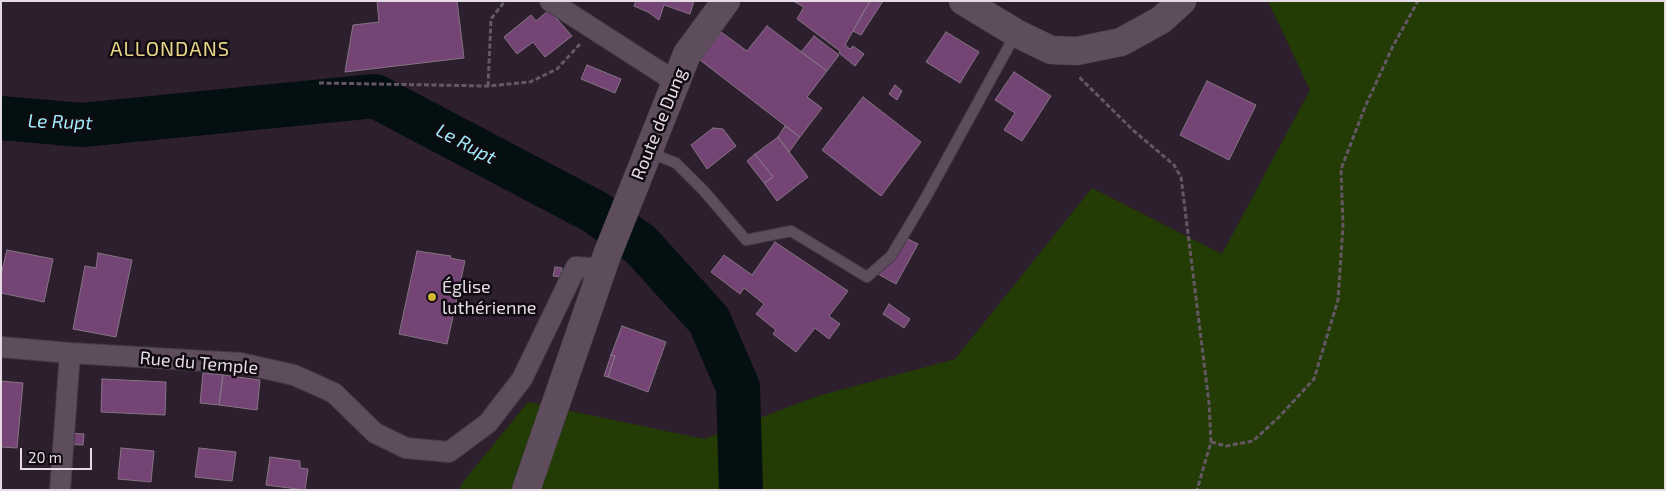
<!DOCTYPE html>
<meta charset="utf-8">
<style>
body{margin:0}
#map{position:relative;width:1666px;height:491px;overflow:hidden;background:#2d1f2d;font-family:"Exo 2",sans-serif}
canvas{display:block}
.frame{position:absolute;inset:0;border:2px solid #e4dbe4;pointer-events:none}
.scale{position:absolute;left:20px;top:448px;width:72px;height:22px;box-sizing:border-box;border:2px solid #e4dbe4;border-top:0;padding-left:6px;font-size:15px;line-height:18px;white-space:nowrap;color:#e4dbe4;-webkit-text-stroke:4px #110b11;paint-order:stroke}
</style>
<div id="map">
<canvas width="1666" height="491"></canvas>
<div class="frame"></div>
<div class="scale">20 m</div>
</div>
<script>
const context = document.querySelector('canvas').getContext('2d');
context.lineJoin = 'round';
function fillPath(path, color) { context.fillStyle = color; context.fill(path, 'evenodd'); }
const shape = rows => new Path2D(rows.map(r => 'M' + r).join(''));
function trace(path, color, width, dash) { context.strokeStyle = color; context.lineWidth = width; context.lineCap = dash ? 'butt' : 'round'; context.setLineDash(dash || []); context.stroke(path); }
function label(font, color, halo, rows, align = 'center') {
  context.font = font + ' "Exo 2",sans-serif'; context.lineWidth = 5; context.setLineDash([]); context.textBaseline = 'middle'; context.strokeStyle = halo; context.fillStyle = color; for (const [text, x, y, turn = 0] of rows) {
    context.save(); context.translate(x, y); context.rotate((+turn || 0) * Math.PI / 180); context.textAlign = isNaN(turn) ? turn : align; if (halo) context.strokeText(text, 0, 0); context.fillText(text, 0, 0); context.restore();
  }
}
fillPath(shape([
 [1268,1,1665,1,1665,490,459,490,463,482,528,402,704,439,818,396,955,359,1092,188,1222,254,1310,90]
]), '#233b05');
trace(shape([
 [1,118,82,125,375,96,595,212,640,244,709,320,738,387,741,490]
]), '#040f12', 44);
const building = shape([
 [377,1,457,1,464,58,345,72,353,25,379,22,377,1],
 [636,1,694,1,690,14,664,5,659,20,648,12,634,6,636,1],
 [793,1,870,1,845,45,850,49,853,46,864,54,855,66,839,53,840,51,797,19,804,7,793,1],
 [870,1,883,1,861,35,853,31,870,1],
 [549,10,572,36,545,57,533,42,517,54,504,37,531,15,536,21,549,10],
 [767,26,827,71,807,97,822,108,800,137,700,60,721,32,747,51,767,26],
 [946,32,979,52,960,83,926,62,946,32],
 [814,36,839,55,827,71,801,52,814,36],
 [587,65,621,79,615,93,581,79,587,65],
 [1014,72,1051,96,1022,141,1004,130,1015,113,995,100,1014,72],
 [1207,81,1256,105,1229,160,1180,135,1207,81],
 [895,85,902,91,897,100,889,94,895,85],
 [863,97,921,142,881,196,822,150,863,97],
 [785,126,800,137,789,152,778,137,785,126],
 [713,128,723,129,736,146,707,169,691,145,713,128],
 [778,137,808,177,777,201,764,183,773,177,755,154,778,137],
 [755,154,773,177,764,183,747,161,755,154],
 [900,235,918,244,896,284,878,274,900,235],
 [775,242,848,291,829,316,840,324,829,339,815,328,796,352,773,334,776,330,756,314,764,304,744,288,740,294,711,272,724,255,752,275,775,242],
 [7,250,53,259,44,302,1,293,1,275,7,250],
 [417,251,451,256,450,258,465,261,447,344,399,334,417,251],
 [98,253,132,260,116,337,73,329,85,266,96,268,98,253],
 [555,267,562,268,561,277,553,276,555,267],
 [889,304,910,319,904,328,883,314,889,304],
 [622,326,666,342,648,392,608,377,615,356,611,355,622,326],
 [611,355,615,356,608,377,604,376,611,355],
 [203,373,223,375,219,405,200,403,203,373],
 [223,375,260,380,257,410,219,405,223,375],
 [102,379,166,382,165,415,101,412,102,379],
 [1,381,23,383,17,448,1,447,1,381],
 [64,433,84,434,83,445,63,444,64,433],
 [121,448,154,451,151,482,118,479,121,448],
 [199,448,236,452,232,481,195,477,199,448],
 [270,457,300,461,300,468,308,469,305,490,266,485,270,457]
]);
fillPath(building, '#744474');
trace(building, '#867485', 1);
const lane = shape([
 [648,152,676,163,704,191,746,240,791,231,867,277,891,256,925,199,1015,35]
]);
const street = shape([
 [550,1,676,82],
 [1,347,70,353,240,363,294,375,334,393,375,433,406,448,449,452,488,423,522,379,576,267,603,269],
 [60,490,70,353]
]);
const secondary = shape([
 [963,1,1016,33,1051,50,1077,51,1121,42,1161,20,1182,1],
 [526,490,607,255,676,82,687,54,726,1]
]);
trace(lane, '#473b47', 12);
trace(street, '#473b47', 22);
trace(secondary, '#473b47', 29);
trace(shape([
 [1080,77,1081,79,1134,131,1174,165,1181,177,1209,403,1211,442,1197,490],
 [319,83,488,86,530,82,557,69,580,44],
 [488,86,491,19,505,1],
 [1211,442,1226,446,1253,441,1278,418,1314,379,1338,300,1343,226,1341,169,1365,107,1392,48,1418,1]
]), '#645864', 3, [5, 2.5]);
trace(lane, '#5d4d5d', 10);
trace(street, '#5d4d5d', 20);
trace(secondary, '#5d4d5d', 28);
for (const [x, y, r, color] of [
 [432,297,5,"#d1b736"]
]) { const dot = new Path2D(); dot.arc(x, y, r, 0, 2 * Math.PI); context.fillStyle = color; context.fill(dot); trace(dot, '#110b11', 2); }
label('18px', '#e4dbe4', '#110b11', [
 ["Route de Dung",659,124,-68],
 ["Rue du Temple",199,363,5]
]);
label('18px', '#e4dbe4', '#110b11', [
 ["Église",442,287],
 ["luthérienne",442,308]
], 'left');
label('italic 19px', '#a2ecfb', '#110b11', [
 ["Le Rupt",60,122,2],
 ["Le Rupt",466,144,28]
]);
context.letterSpacing = '1px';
label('20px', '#e8d789', '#110b11', [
 ["ALLONDANS",170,49]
]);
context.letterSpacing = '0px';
</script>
